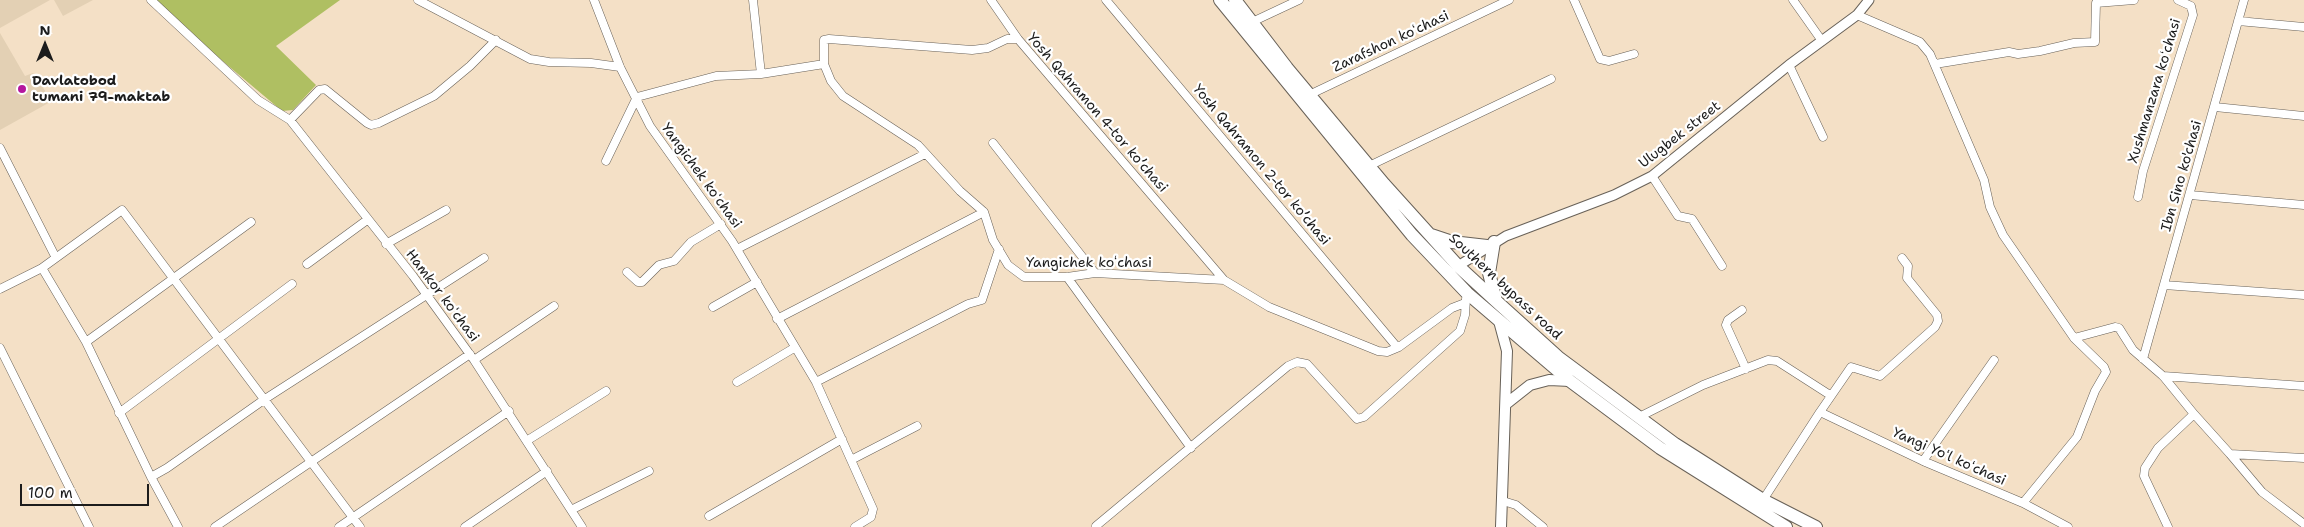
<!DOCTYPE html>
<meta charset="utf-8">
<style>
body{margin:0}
#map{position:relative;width:2304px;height:527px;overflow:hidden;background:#f4e0c6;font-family:"Shantell Sans",sans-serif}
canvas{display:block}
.north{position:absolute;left:20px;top:20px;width:50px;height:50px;-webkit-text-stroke:4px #fff;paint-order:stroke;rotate:0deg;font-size:14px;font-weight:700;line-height:20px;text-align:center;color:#1c1c1c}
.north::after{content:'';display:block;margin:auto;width:18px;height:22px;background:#1c1c1c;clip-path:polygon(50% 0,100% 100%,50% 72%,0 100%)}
.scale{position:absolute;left:20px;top:484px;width:129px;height:22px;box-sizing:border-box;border:2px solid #1c1c1c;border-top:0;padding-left:6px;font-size:15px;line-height:18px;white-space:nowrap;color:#1c1c1c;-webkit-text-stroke:4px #fff;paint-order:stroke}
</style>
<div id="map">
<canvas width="2304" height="527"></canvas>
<div class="north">N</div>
<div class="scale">100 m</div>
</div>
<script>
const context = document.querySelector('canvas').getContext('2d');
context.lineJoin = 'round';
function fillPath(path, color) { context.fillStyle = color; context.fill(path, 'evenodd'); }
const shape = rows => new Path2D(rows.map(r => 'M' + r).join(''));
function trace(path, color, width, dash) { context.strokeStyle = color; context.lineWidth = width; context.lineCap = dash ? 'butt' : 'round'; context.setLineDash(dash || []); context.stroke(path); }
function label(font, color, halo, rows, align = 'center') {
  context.font = font + ' "Shantell Sans",sans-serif'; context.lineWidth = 4.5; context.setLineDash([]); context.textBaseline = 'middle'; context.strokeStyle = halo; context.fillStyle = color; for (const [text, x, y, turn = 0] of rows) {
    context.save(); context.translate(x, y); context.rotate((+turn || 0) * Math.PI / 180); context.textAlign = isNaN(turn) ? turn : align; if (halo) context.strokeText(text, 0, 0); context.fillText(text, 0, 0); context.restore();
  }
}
fillPath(shape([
 [0,0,50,0,0,28],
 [54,0,93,0,63,16],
 [0,33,25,76,33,73,52,101,0,130]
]), '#e3d0b4');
fillPath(shape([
 [155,0,340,0,276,46,316,85,293,110,282,111,194,37]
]), '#afbf62');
const minor = shape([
 [151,0,258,100,290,120,413,276,474,360,582,527],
 [418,0,530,59,549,62,591,63,620,67],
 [594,0,620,67,650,126,732,241,816,382,873,509,871,517,855,527],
 [753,0,761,74],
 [991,0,1018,39],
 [1106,0,1397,347],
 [1574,0,1600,59,1609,61,1634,54],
 [1793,0,1822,41],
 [1857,15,1920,42,1930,54,1984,180,1990,207,2003,235,2074,338,2104,367,2106,372,2095,391,2077,437,2023,503],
 [2238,21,2304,27],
 [1252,22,1299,0],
 [1935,64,2009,52,2018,54,2040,51,2074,43,2095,42,2096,3,2134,0],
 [1789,65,1823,137],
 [1311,94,1509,0],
 [2215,107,2304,116],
 [290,120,319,90,325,89,367,123,371,125,379,123,434,96,470,66,496,40],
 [993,143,1095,273],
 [0,148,56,258],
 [606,161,637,97,716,76,761,74,824,64],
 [1371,165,1551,79],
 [1652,176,1678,216,1692,219,1694,222,1722,266],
 [2190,195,2304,205],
 [2138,197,2143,171,2193,15,2191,6,2178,0],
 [386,244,446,210],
 [737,249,925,154],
 [307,264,367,220],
 [42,268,86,342,151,477,167,468,265,399,484,258],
 [627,272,638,282,642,282,659,265,674,261,691,242,721,224],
 [1067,277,1191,448],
 [1224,280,1018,39,1007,39,988,48,972,50,829,39,824,40,824,64,831,81,843,96,918,145,960,191,984,212,993,240,1008,265,1024,277,1067,277,1095,273,1224,280,1269,307,1378,351,1387,352,1399,347,1452,308,1465,303],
 [2164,285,2304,295],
 [0,289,42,268,122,210,360,527],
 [713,307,757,282],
 [1742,310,1728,320,1726,325,1746,369],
 [777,319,984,212],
 [2074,338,2115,327,2119,328,2133,350,2163,376,2194,414,2158,448,2145,468,2144,476,2168,527],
 [86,342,251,222],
 [0,348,89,527],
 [2143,359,2244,0],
 [474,360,554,306],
 [2163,376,2304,386],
 [737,382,794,348],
 [816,382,968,304,982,300,999,249],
 [1820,412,1851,367,1880,376,1935,327,1938,321,1937,315,1907,278,1908,266,1902,258],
 [119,413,292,284],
 [2194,414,2230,454,2304,458],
 [1639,417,1703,385,1768,360,1777,361,1830,395],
 [528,440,606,391],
 [2230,454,2262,492,2304,524],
 [851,460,917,426],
 [1923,461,1994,360],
 [151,477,178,527],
 [1763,500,1820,412,1923,461,2023,503,2068,527],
 [1503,501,1516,505,1543,527],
 [571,510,649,471],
 [709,516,842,439],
 [1096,526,1288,366,1297,362,1307,364,1357,419,1364,417,1460,331,1465,315,1466,299],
 [215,527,470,354],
 [339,527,509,411],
 [465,527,547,471]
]);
const tertiary = shape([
 [1458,266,1506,236,1614,195,1652,176,1789,65,1857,15,1869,0]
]);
const secondary = shape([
 [1499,321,1507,351,1501,527],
 [1506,404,1530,385,1549,380,1570,381]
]);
const trunk = shape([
 [1220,0,1412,235,1467,293,1570,381,1660,448,1786,527],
 [1235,0,1287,68,1384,184,1458,266,1496,301,1558,357,1675,444,1763,500,1816,527],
 [1431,235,1452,242,1487,246],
 [1494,242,1489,273,1496,301]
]);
trace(minor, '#686158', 9);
trace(tertiary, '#686158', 11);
trace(secondary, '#686158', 12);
trace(trunk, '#686158', 14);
trace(minor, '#fff', 8);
trace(tertiary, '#fff', 9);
trace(secondary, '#fff', 10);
trace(trunk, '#fff', 12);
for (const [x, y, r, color] of [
 [22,89,5,"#b5179e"]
]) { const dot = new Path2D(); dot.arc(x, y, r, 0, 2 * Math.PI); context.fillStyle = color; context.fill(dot); trace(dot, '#fff', 2); }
label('14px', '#1c1c1c', '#fff', [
 ["Zarafshon koʻchasi",1391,42,-25],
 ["Xushmanzara koʻchasi",2155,91,-73],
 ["Yosh Qahramon 4-tor koʼchasi",1097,113,49],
 ["Ulugbek street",1680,135,-38],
 ["Yosh Qahramon 2-tor koʼchasi",1261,165,50],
 ["Yangichek koʻchasi",701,176,54],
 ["Ibn Sino ko'chasi",2182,176,-74],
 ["Yangichek koʻchasi",1089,263],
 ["Southern bypass road",1505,287,43],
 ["Hamkor koʻchasi",442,296,53],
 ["Yangi Yoʻl koʻchasi",1949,457,24]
]);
label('bold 14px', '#1c1c1c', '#fff', [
 ["Davlatobod",32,81],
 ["tumani 79-maktab",32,97]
], 'left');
</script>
